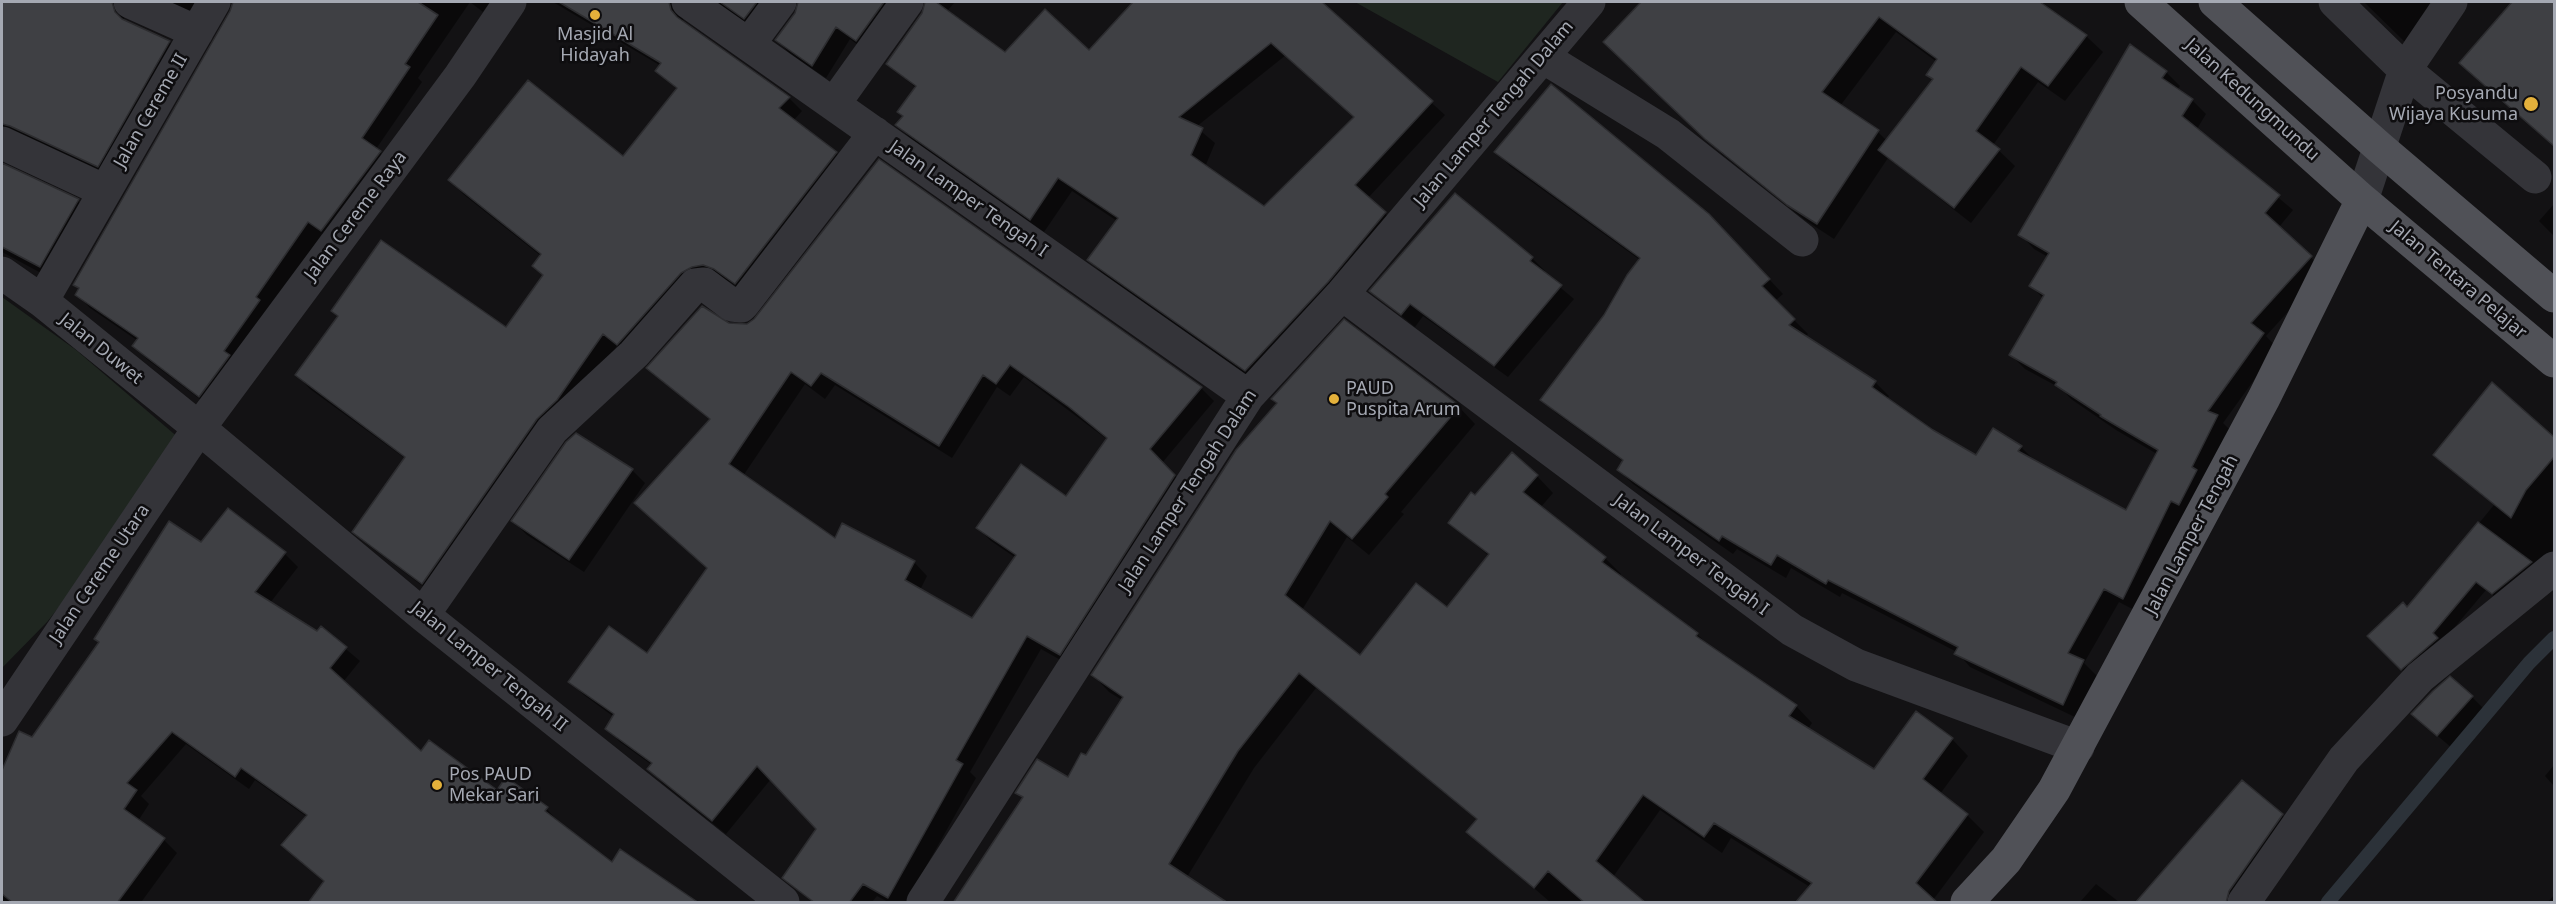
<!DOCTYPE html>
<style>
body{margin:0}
#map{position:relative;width:2556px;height:904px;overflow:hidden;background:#131214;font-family:"Noto Sans",sans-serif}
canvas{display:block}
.frame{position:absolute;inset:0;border:3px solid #a5a9b3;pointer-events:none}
</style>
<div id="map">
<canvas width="2556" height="904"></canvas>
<div class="frame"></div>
</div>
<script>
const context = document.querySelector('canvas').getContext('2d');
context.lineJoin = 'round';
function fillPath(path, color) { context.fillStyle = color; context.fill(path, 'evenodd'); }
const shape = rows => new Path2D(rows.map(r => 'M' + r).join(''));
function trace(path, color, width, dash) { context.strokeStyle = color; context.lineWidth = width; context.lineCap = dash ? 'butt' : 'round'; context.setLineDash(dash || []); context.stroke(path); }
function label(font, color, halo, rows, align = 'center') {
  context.font = font + ' "Noto Sans",sans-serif'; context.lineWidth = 5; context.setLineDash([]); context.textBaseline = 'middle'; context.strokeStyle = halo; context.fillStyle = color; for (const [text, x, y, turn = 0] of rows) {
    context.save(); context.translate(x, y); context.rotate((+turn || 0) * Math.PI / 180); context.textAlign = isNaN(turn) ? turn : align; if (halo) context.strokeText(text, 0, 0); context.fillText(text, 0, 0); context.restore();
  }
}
fillPath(shape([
 [1355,2,1563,2,1498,82],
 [2,297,76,350,180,439,149,494,47,622,2,668]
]), '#1f2620');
fillPath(shape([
 [2,2,131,2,126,8,124,18,126,22,169,42,183,55,111,179,2,145],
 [161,2,216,2,203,20],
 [234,2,490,2,483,12,470,2,418,78,422,82,376,149,394,165,335,244,322,234,269,310,213,409,148,360,134,346,138,341,90,308,77,294,80,290,75,285,232,12],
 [553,2,690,2,682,15,684,24,789,98,802,111,793,121,836,153,849,166,749,296,730,282,717,278,631,357,617,346,436,596,368,545,354,531,406,459,310,389,297,375,339,317,333,311,507,329,544,276,534,266,541,256,463,194,450,180,623,158,678,90,657,71,661,66],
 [716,2,781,2,758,31],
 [800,2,909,2,870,54,850,39,826,78,790,54,777,40,796,14],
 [927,2,955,2,948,10,1005,54,1089,52,1135,2,1320,2,1445,115,1368,198,1399,227,1259,384,1102,273,1089,260,1117,221,1072,191,1044,232,910,138,897,125,904,116,916,88,888,64,924,13],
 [1286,55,1355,117,1265,208,1205,167,1215,143,1196,127],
 [1643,2,2038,2,2086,36,2103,52,2065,101,2038,82,1993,145,2015,166,1971,223,1888,158,1834,239,1805,220,1723,155,1605,42],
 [1896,32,1937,62,1928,74,1934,80,1887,141,1878,132,1840,106],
 [2364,2,2450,2,2408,45],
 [2514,2,2554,2,2554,145,2461,63],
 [2166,72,2180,86,2177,90,2192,100,2206,114,2197,129,2293,210,2279,227,2325,271,2266,336,2277,348,2223,423,2231,431,2138,612,2119,602,2084,663,2097,676,2077,718,1970,667,1957,652,1842,593,1840,597,1791,568,1786,578,1737,549,1733,554,1633,484,1619,470,1624,462,1556,413,1542,399,1605,315,1640,260,1510,166,1496,152,1723,230,1783,294,1775,301,1808,334,1805,337,1875,382,1889,396,1887,399,1933,431,1977,457,2021,447,2035,461,2126,512,2157,454,2116,430,2071,399,2062,389,2025,369,2011,355,2044,299,2031,286,2048,257,2034,249,2020,234],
 [2,165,78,201,91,214,54,280,2,252],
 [2554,204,2554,236,2539,221],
 [1532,258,1545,271,1543,273,1574,299,1508,377,1423,316,1415,327,1371,291],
 [729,325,1201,388,1214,401,1162,463,1188,489,1073,667,1041,649,970,772,976,778,906,902,888,902,877,896,872,902,814,902,784,877,817,829,771,779,726,834,662,783,649,769,652,765,620,742,607,728,614,717,584,695,570,682,647,655,709,569,711,421,648,368],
 [1024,377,1108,440,1067,498,978,528,991,541,1016,558,972,620,920,590,927,576,914,562,835,540,743,476,805,384,825,399,835,385,952,458,997,387,1010,396],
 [2492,384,2554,439,2554,563,2503,603,2486,590,2411,679,2369,636,2408,609,2494,505,2435,455],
 [1459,407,1475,424,1401,512,1404,514,1369,555,1347,537,1302,610,1360,657,1447,609,1489,556,1450,523,1476,497,1537,476,1553,493,1540,508,1605,558,1621,574,1619,577,1697,634,1710,647,1796,706,1812,723,1808,729,1874,771,1952,739,1968,756,1940,794,1967,815,1984,832,1933,900,1810,887,1731,838,1722,853,1660,810,1613,877,1643,902,1550,902,1468,831,1478,820,1316,688,1254,768,1187,877,1024,799,1017,793,1069,779,1086,757,1122,700,1109,692,1093,675],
 [632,470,645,483,584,572,527,535,513,521],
 [229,510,285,554,298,567,270,603,317,633,321,628,360,661,343,682,421,753,497,792,506,780,547,809,559,823,612,864,325,883,283,845,307,817,255,780,249,789,186,744,141,796,149,804,138,821,164,840,177,853,142,901,144,902,2,902,2,774,20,733,32,738,202,544],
 [2472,697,2485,710,2452,748,2427,727],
 [2554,765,2554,786,2545,776],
 [2282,815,2301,835,2253,902,2137,902],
 [2096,884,2119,902,2080,902],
 [2554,895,2554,902,2548,902]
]), '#0007');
trace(shape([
 [2328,902,2529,663,2554,638]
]), '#2c3239', 14);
const building = shape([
 [2,2,112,2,115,12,122,19,170,41,98,167,10,126,2,124,2,2],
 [233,2,418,2,438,15,405,64,410,67,362,138,381,151,321,231,308,222,256,297,260,300,224,351,230,355,199,397,132,346,138,338,75,295,79,288,73,285,230,11,233,2],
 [559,2,669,2,671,10,677,17,790,97,779,108,837,152,735,284,714,269,703,265,692,267,681,273,617,345,603,334,557,400,537,419,422,584,352,532,405,457,295,375,338,316,331,311,381,240,506,327,543,275,532,266,541,254,448,180,528,80,623,156,677,88,655,71,661,63,559,2],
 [720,2,757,2,744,19,720,2],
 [798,2,884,2,856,41,836,27,812,66,775,40,795,13,798,2],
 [925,2,936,2,1005,52,1045,9,1089,50,1133,2,1322,2,1433,101,1355,185,1386,212,1328,282,1245,371,1087,260,1118,218,1058,178,1030,220,895,125,903,116,897,112,916,86,886,64,922,13,925,2],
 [1271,43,1354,117,1264,206,1191,155,1203,128,1179,117,1271,43],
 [1641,2,2040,2,2087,35,2048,86,2021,67,1976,131,2000,149,1954,208,1878,150,1933,79,1926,75,1937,59,1879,17,1822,92,1879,130,1817,224,1787,205,1705,139,1603,42,1641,2],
 [2512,2,2554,2,2554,146,2459,63,2512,2],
 [2130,44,2167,71,2162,78,2193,99,2182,116,2280,195,2265,213,2312,256,2251,323,2264,333,2208,411,2218,415,2192,467,2197,470,2179,505,2171,501,2123,599,2104,589,2068,653,2084,660,2063,705,1954,654,1958,647,1828,580,1826,584,1777,555,1771,565,1722,536,1719,541,1617,470,1623,460,1540,400,1604,315,1627,275,1640,258,1494,152,1551,84,1709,214,1770,279,1762,286,1795,319,1789,325,1876,381,1872,387,1933,430,1976,455,1993,428,2022,446,2018,451,2126,510,2158,450,2100,416,2101,415,2055,385,2057,382,2009,355,2044,295,2029,286,2049,253,2018,235,2130,44],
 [879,159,1202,387,1150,449,1175,475,1060,655,1027,636,956,760,963,764,888,898,863,884,849,903,815,903,782,878,816,829,757,766,712,821,647,769,652,763,605,729,614,714,568,682,609,626,647,653,707,568,634,503,710,419,646,368,702,306,729,323,747,324,754,319,879,159],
 [1010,365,1069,407,1107,438,1066,496,1021,464,976,528,1016,555,972,618,905,580,915,561,842,523,835,538,729,464,791,372,811,386,821,373,939,446,983,375,996,384,1010,365],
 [2,163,79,199,40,267,2,247,2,163],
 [1455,193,1533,257,1530,261,1562,285,1494,366,1410,304,1401,315,1369,291,1455,193],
 [1344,319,1460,406,1385,494,1388,497,1352,539,1330,521,1285,595,1360,655,1416,583,1447,607,1489,554,1448,523,1471,492,1475,495,1512,452,1538,475,1523,492,1606,557,1602,562,1698,633,1696,636,1797,705,1789,716,1874,769,1916,711,1953,738,1923,779,1968,814,1916,883,1938,903,1795,903,1812,883,1714,823,1704,837,1643,795,1596,861,1646,903,1585,903,1548,871,1534,888,1466,832,1477,819,1299,673,1238,751,1169,864,1228,903,953,903,1023,797,1015,793,1037,759,1068,777,1081,753,1086,755,1123,697,1091,675,1236,450,1277,403,1271,399,1344,319],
 [2492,382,2554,437,2554,457,2526,490,2511,518,2433,455,2492,382],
 [576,433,633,469,569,560,511,521,566,442,576,433],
 [228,508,286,552,255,592,317,631,321,626,347,647,330,668,421,751,429,740,497,790,506,777,548,807,545,811,612,862,620,849,699,903,308,903,324,881,281,845,307,815,241,768,235,777,172,732,127,783,137,790,124,809,165,838,117,903,13,903,2,894,2,770,19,731,32,737,99,642,94,639,169,521,201,542,228,508],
 [2478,522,2532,562,2492,594,2476,582,2433,633,2438,638,2401,670,2367,636,2403,602,2407,607,2478,522],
 [2450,676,2473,696,2437,736,2411,714,2433,691,2450,676],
 [2242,780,2283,814,2229,891,2226,903,2135,903,2242,780]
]);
fillPath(building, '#3f4044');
trace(building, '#2d2d30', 1.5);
trace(shape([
 [130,2,197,32],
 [688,2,1248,396],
 [2335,2,2405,70,2535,177],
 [749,44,780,2],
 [1543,57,1668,134,1802,240],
 [834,104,907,2],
 [2,143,105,191],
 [2362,200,2405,70,2451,2],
 [2,273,42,301,199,428,423,615,783,902],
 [1342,294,1792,630,1856,665,2078,747],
 [42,301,214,2],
 [423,615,552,430,634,354,695,285,704,284,732,305,741,306,744,303,875,133],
 [2,720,199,428,460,76,510,2],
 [923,902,1248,396,1342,294,1589,2],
 [2244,902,2344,759,2420,677,2554,568]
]), '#343439', 33);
trace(shape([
 [2141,2,2362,200,2554,361],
 [2215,2,2379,147,2554,296],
 [1967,902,2006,860,2054,790,2264,398,2362,200]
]), '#505157', 33);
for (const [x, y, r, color] of [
 [595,15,6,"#e4b13b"],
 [2531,104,8,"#e4b13b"],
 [1334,399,6,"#e4b13b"],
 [437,785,6,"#e4b13b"]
]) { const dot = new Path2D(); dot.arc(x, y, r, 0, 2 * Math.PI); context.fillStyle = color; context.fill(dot); trace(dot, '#0e0d0f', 2); }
label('18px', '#a5a9b3', '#0e0d0f', [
 ["Masjid Al",595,35,"center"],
 ["Hidayah",595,56,"center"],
 ["Posyandu",2518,94,"right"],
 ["Wijaya Kusuma",2518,115,"right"],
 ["PAUD",1346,389],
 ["Puspita Arum",1346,410],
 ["Pos PAUD",449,775],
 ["Mekar Sari",449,796]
], 'left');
label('18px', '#a5a9b3', '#0e0d0f', [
 ["Jalan Kedungmundu",2252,100,42],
 ["Jalan Cereme II",151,111,-60],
 ["Jalan Lamper Tengah Dalam",1494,114,-50],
 ["Jalan Lamper Tengah I",968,199,35],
 ["Jalan Cereme Raya",356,216,-53],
 ["Jalan Tentara Pelajar",2458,280,40],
 ["Jalan Duwet",101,349,39],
 ["Jalan Lamper Tengah Dalam",1188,491,-57],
 ["Jalan Lamper Tengah",2192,535,-62],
 ["Jalan Lamper Tengah I",1691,555,37],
 ["Jalan Cereme Utara",100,574,-56],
 ["Jalan Lamper Tengah II",489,667,39]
]);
</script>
